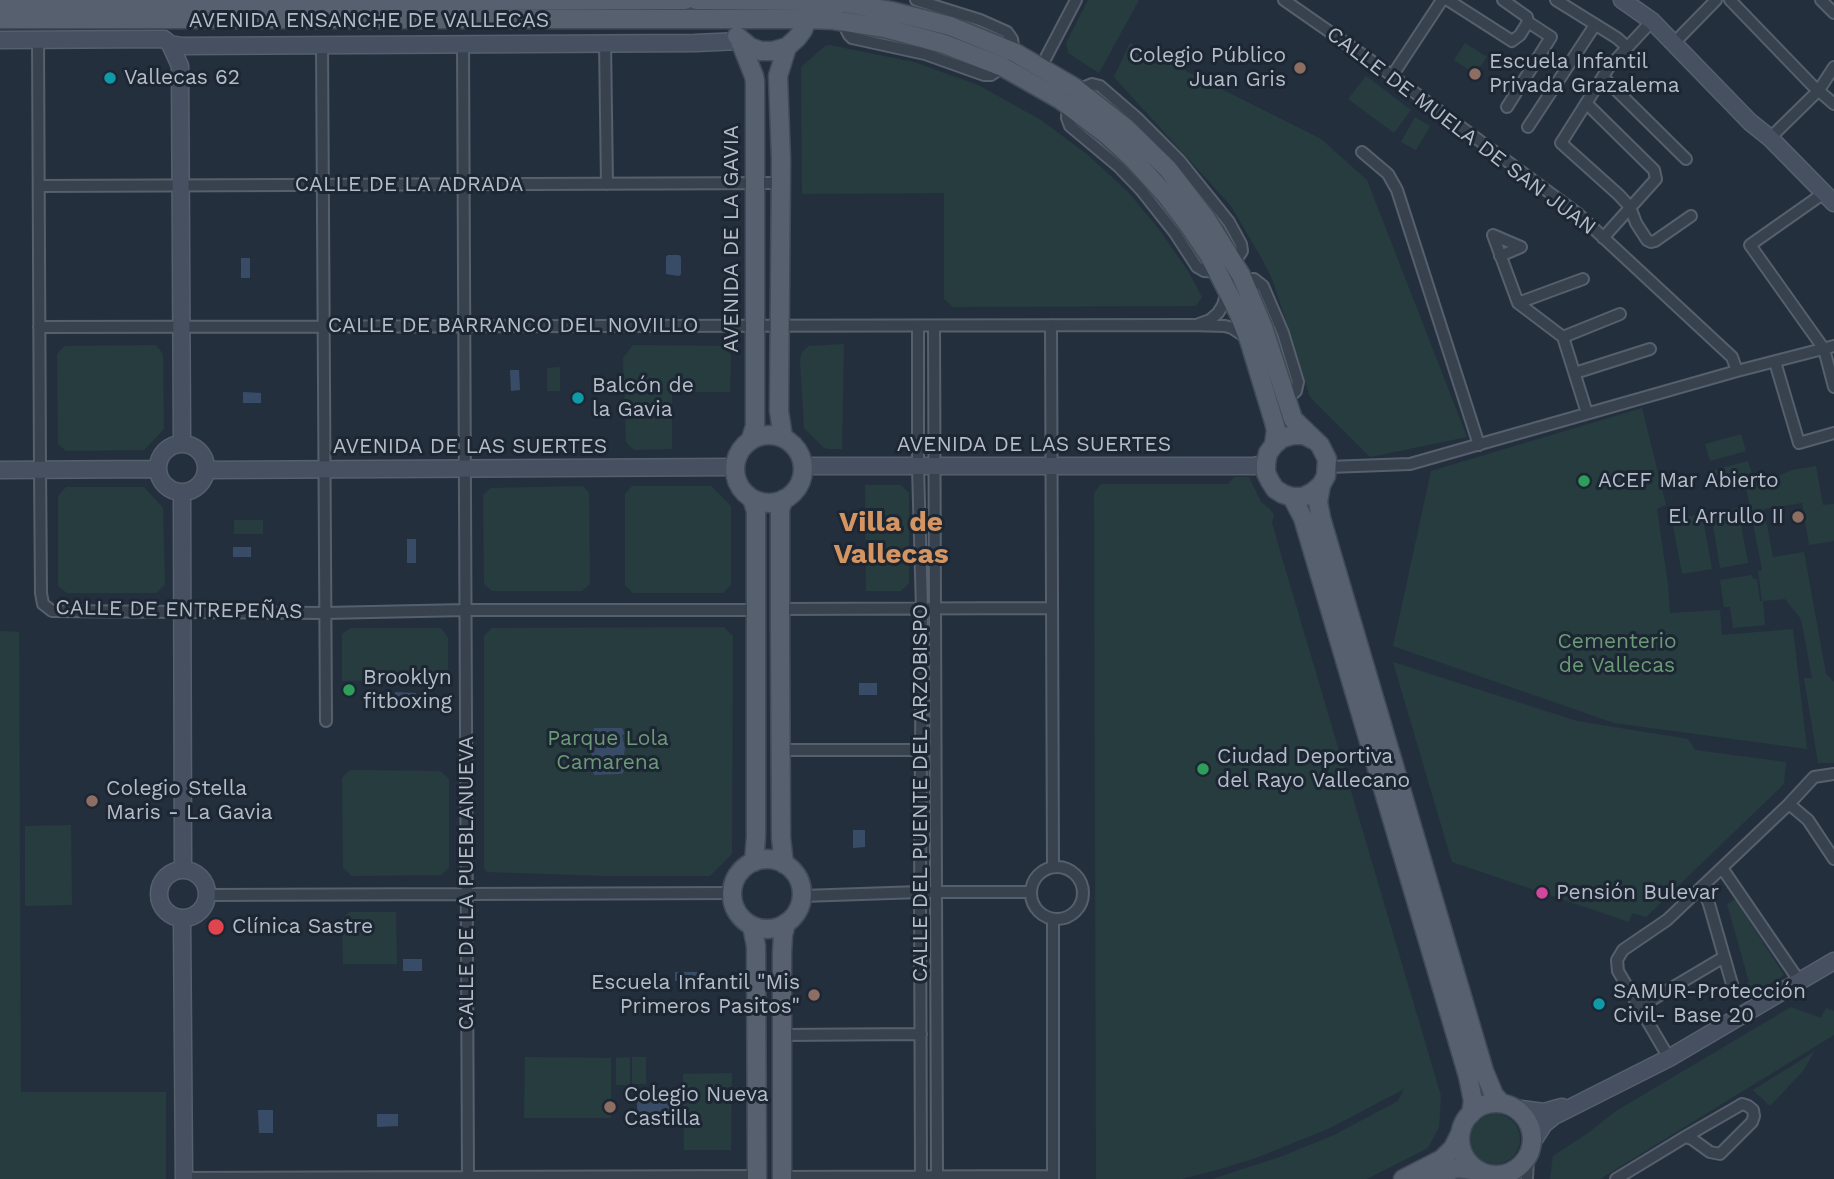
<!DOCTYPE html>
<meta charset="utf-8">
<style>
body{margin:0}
canvas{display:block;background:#242f3e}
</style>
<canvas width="1834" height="1179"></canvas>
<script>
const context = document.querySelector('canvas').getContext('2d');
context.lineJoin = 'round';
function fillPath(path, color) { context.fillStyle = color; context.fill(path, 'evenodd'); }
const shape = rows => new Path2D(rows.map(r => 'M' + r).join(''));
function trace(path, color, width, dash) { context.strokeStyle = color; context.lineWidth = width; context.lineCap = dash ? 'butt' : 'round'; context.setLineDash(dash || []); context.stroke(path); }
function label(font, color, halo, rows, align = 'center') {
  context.font = font + ' "Work Sans",sans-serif'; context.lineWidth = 6; context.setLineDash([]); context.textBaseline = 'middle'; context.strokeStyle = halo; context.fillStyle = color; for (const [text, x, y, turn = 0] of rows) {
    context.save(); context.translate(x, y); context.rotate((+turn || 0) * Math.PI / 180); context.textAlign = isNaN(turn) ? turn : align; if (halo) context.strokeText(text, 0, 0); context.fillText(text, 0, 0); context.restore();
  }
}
fillPath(shape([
 [1088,0,1139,0,1099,73,1068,53,1066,43],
 [1130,43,1321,139,1367,180,1467,437,1370,457,1310,397,1273,281,1262,259,1231,206,1114,77],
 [1465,43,1487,57,1475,74,1454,60],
 [829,45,914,62,978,85,1041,120,1088,155,1128,192,1158,228,1188,271,1202,297,1196,306,953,307,944,299,944,193,802,194,801,67,825,46],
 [1366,76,1411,110,1394,133,1348,99],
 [1415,117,1430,126,1416,150,1401,142],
 [844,344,842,449,829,449,824,448,804,428,800,359,802,352,809,346],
 [156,345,163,354,164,429,144,450,66,451,58,444,57,354,65,346],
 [633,345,724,346,731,355,730,392,672,392,672,449,634,450,626,442,623,358],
 [560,367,560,391,547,391,547,368],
 [1642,408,1666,505,1657,509,1668,585,1670,613,1720,610,1722,635,1793,629,1807,749,1614,723,1393,646,1431,471],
 [1741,434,1746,451,1710,461,1705,444],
 [1748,461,1753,478,1719,488,1714,470],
 [1816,466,1823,505,1834,504,1834,541,1809,545,1802,503,1764,509,1773,557,1804,552,1826,674,1834,682,1834,763,1818,763,1804,678,1812,678,1801,619,1785,599,1763,601,1765,625,1733,628,1730,607,1724,607,1720,580,1752,575,1753,579,1757,579,1760,601,1762,601,1758,571,1762,570,1746,487,1763,482,1792,470],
 [1234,477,1249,477,1261,502,1270,509,1274,515,1272,523,1283,561,1441,1096,1439,1127,1428,1148,1367,1179,1212,1179,1280,1157,1334,1135,1398,1101,1404,1089,1330,1128,1256,1158,1217,1170,1182,1179,1096,1179,1094,493,1101,484,1228,484],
 [865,485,901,485,909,493,909,583,901,591,866,591],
 [583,486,589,493,590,584,582,591,492,591,484,584,483,495,491,488],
 [632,486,711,486,731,506,731,585,723,593,633,593,625,585,625,494],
 [66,487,144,487,163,508,165,585,156,593,67,593,58,586,58,496],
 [1738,508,1748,563,1720,568,1711,512],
 [1702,514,1712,569,1682,574,1672,519],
 [234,520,263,520,263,534,234,534],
 [724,627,733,636,732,854,710,876,608,876,487,872,484,868,484,636,492,628],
 [351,628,441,628,448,638,448,679,342,681,342,634],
 [0,631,19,632,21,1092,166,1092,166,1179,0,1179],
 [1393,662,1577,721,1688,739,1695,750,1786,762,1784,784,1646,917,1632,913,1629,922,1452,862],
 [350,770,440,771,449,779,449,868,441,875,352,876,343,868,342,778],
 [71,825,72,905,25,906,25,826],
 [1735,899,1784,975,1743,1000,1739,988,1749,982,1727,904],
 [349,912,396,912,397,964,343,964,342,920],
 [1791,1007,1821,1018,1826,1008,1834,1011,1834,1035,1600,1179,1550,1179,1553,1156,1588,1133,1616,1111],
 [1814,1052,1803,1071,1770,1106,1753,1090],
 [525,1057,611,1058,611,1118,524,1118],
 [630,1057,630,1085,616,1085,616,1058],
 [632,1057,646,1057,646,1084,632,1084],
 [732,1073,731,1150,684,1150,683,1074],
 '1470 1139a25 25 0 1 1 50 0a25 25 0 1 1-50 0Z'
]), '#263c3f');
fillPath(shape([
 [668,255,679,255,681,257,681,274,679,276,666,274,666,257],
 [241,258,250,258,250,278,241,278],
 [510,370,519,370,520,390,511,391],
 [243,392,261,393,261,403,243,403],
 [407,539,416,539,416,563,407,563],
 [233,547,251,547,251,557,233,557],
 [859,683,877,683,877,695,859,695],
 [395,692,416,693,416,702,394,701],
 [594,728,622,728,625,734,622,735,625,748,622,768,625,769,622,774,594,775,592,769,594,768,591,751],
 [853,830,865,830,865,847,853,848],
 [403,959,422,959,422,971,403,971],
 [675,972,701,972,700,981,675,981],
 [671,1096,671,1112,637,1113,637,1097],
 [258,1110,273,1110,273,1133,259,1133],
 [377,1114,398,1114,398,1126,377,1127]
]), '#394c67');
const street = shape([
 [916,0,980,20,1007,32,1012,39,1014,52],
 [1284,0,1383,69,1577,213,1732,357,1737,371],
 [1448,0,1512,41,1520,35,1528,22,1527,17,1503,0],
 [1556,0,1617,38,1627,47],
 [1730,0,1812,85,1834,104],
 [1821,0,1834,13],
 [842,21,849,35,852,38,925,54,984,75,991,75,1003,67],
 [1652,21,1609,67,1561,143,1619,195,1630,207,1636,223,1647,240,1651,242,1655,241,1691,216],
 [38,40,40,469,41,593,43,604,52,611,325,613,466,610,755,610],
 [605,42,607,184],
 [463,43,468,1177],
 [1674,43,1716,0],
 [322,44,326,721],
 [1041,67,1076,0],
 [1392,76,1442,0],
 [1603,77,1686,159],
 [1078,90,1092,84,1100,86,1137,118,1179,160,1229,222,1241,244,1242,251,1234,263],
 [1586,103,1654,170,1656,179,1603,238],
 [1068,105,1067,118,1070,126,1119,167,1141,190,1175,233,1197,267,1204,271,1219,272],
 [1507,107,1551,37,1528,22],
 [1528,127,1595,25],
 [1770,138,1819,90,1834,67],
 [1362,152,1388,174,1397,190,1479,445],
 [39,186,780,183],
 [1824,193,1750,245,1824,349,1834,387],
 [1493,235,1518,303,1563,337,1587,413],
 [1493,235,1521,247,1500,256],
 [1243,281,1254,279,1263,286,1283,333,1298,382,1296,391,1286,400],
 [1518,303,1583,279],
 [1199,324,1210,320,1218,313,1223,305,1227,291],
 [1051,325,1053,867],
 [918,326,918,467,922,609,920,892,921,1177],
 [934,326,937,1176],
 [39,327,1191,325,1225,326,1232,328,1247,338],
 [1563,337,1620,314],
 [1775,362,1799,443,1834,433],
 [1575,373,1650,349],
 [1328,467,1410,464,1737,371,1834,346],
 [780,609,1052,608],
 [780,750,928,750],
 [1789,804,1808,820,1834,859],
 '1031 893a26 26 0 1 1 52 0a26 26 0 1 1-52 0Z',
 [1722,868,1800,982],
 [1702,887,1709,904,1734,991],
 [208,895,732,893],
 [802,896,920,892,1031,892],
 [1053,919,1053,1179],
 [1638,1008,1724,957],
 [781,1035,921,1034],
 [1669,1058,1618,971,1617,960,1623,950,1667,920,1789,804,1814,777,1834,774],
 [1489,1174,1495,1179],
 [782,1177,1053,1176],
 [184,1178,757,1176],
 [1527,1179,1528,1158],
 [1616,1179,1672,1145,1685,1137,1737,1107,1742,1104,1748,1106,1753,1110,1754,1116,1752,1122,1720,1154,1710,1152,1692,1139,1685,1137]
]);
const secondary = shape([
 [1622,0,1652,21,1750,122,1770,138,1834,203],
 [0,40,164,39,170,44,182,46,695,43,740,41],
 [170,44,180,66,182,443],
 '158 468a24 24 0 1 1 48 0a24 24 0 1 1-48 0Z',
 [803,466,1254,466,1266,463],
 [0,470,157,469],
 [206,470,734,467],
 [182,492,183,870],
 '159 894a24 24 0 1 1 48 0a24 24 0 1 1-48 0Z',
 [182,919,184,1179],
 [1513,1108,1544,1112,1562,1107],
 [1533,1141,1544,1124,1554,1116,1669,1058,1834,961]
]);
const primary = shape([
 [696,0,807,1,844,3,891,11,950,26,1014,52,1074,87,1126,128,1168,169,1205,217,1241,275,1263,327,1293,419,1320,445,1327,459,1326,476,1321,485,1313,492,1303,497,1292,497,1283,494,1275,489,1270,481,1266,473,1266,463,1268,453,1274,445,1282,438,1293,435,1304,435,1314,440],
 [0,3,685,0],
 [0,19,807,19,833,20,885,28,944,44,1003,67,1061,100,1106,134,1132,158,1166,195,1188,224,1209,255,1239,314,1249,340,1274,422,1276,430,1274,445],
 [737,36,750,47,761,51,773,51,787,47,797,38,803,30,807,19,807,8],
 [740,41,754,76,755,81,755,426,751,439],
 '735 469a34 34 0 1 1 68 0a34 34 0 1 1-68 0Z',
 [783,437,779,411,781,160,778,76,787,47],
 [1321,485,1318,502,1321,518,1484,1071,1494,1095,1501,1103],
 [1292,497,1303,518,1468,1076,1473,1101,1471,1114],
 [752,499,756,511,756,837,754,862],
 [784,499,780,509,780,633,781,838,784,864],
 '732 894a35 35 0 1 1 70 0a35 35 0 1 1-70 0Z',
 [752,926,756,946,757,1179],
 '1460 1139a36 36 0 1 1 72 0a36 36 0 1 1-72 0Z',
 [782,1179,782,953,783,935,786,923],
 [1403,1179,1442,1159,1453,1148,1460,1134],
 [1431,1179,1457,1168,1479,1171]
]);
trace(street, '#565f6c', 14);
trace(secondary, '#565f6c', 19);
trace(primary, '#414a57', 21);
trace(street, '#38414e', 10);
trace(secondary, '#465061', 16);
trace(primary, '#56606e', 18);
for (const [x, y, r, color] of [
 [1300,68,7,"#8d6e63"],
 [1475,74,7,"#8d6e63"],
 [110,78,7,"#0f9aa8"],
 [578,398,7,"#0f9aa8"],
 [1584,481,7,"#2e9e5b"],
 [1798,517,7,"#8d6e63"],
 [349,690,7,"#2e9e5b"],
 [1203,769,7,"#2e9e5b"],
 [92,801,7,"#8d6e63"],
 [1542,893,7,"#d1479c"],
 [216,927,9,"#e0444e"],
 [814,995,7,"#8d6e63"],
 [1599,1004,7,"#0f9aa8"],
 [610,1107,7,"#8d6e63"]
]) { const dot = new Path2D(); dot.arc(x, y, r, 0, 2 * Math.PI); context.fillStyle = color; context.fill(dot); trace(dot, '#1d2633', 2.5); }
label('21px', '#b4bcc9', '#1d2633', [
 ["AVENIDA ENSANCHE DE VALLECAS",369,21],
 ["CALLE DE MUELA DE SAN JUAN",1461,131,37],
 ["CALLE DE LA ADRADA",409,185],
 ["AVENIDA DE LA GAVIA",732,239,-90],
 ["CALLE DE BARRANCO DEL NOVILLO",513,326],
 ["AVENIDA DE LAS SUERTES",1034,445],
 ["AVENIDA DE LAS SUERTES",470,447],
 ["CALLE DE ENTREPEÑAS",179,610,1],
 ["CALLE DEL PUENTE DEL ARZOBISPO",921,793,-90],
 ["CALLE DE LA PUEBLANUEVA",467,883,-90]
]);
label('21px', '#b4bcc9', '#1d2633', [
 ["Colegio Público",1286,56,"right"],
 ["Juan Gris",1286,80,"right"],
 ["Escuela Infantil",1489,62],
 ["Privada Grazalema",1489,86],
 ["Vallecas 62",124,78],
 ["Balcón de",592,386],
 ["la Gavia",592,410],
 ["ACEF Mar Abierto",1598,481],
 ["El Arrullo II",1784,517,"right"],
 ["Brooklyn",363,678],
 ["fitboxing",363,702],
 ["Ciudad Deportiva",1217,757],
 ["del Rayo Vallecano",1217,781],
 ["Colegio Stella",106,789],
 ["Maris - La Gavia",106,813],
 ["Pensión Bulevar",1556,893],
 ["Clínica Sastre",232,927],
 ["Escuela Infantil \"Mis",800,983,"right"],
 ["Primeros Pasitos\"",800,1007,"right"],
 ["SAMUR-Protección",1613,992],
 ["Civil- Base 20",1613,1016],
 ["Colegio Nueva",624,1095],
 ["Castilla",624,1119]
], 'left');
label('21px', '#6b9a76', '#1d2633', [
 ["Cementerio",1617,642],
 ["de Vallecas",1617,666],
 ["Parque Lola",608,739],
 ["Camarena",608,763]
]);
label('bold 28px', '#d59563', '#1d2633', [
 ["Villa de",891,523],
 ["Vallecas",891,555]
]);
</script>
